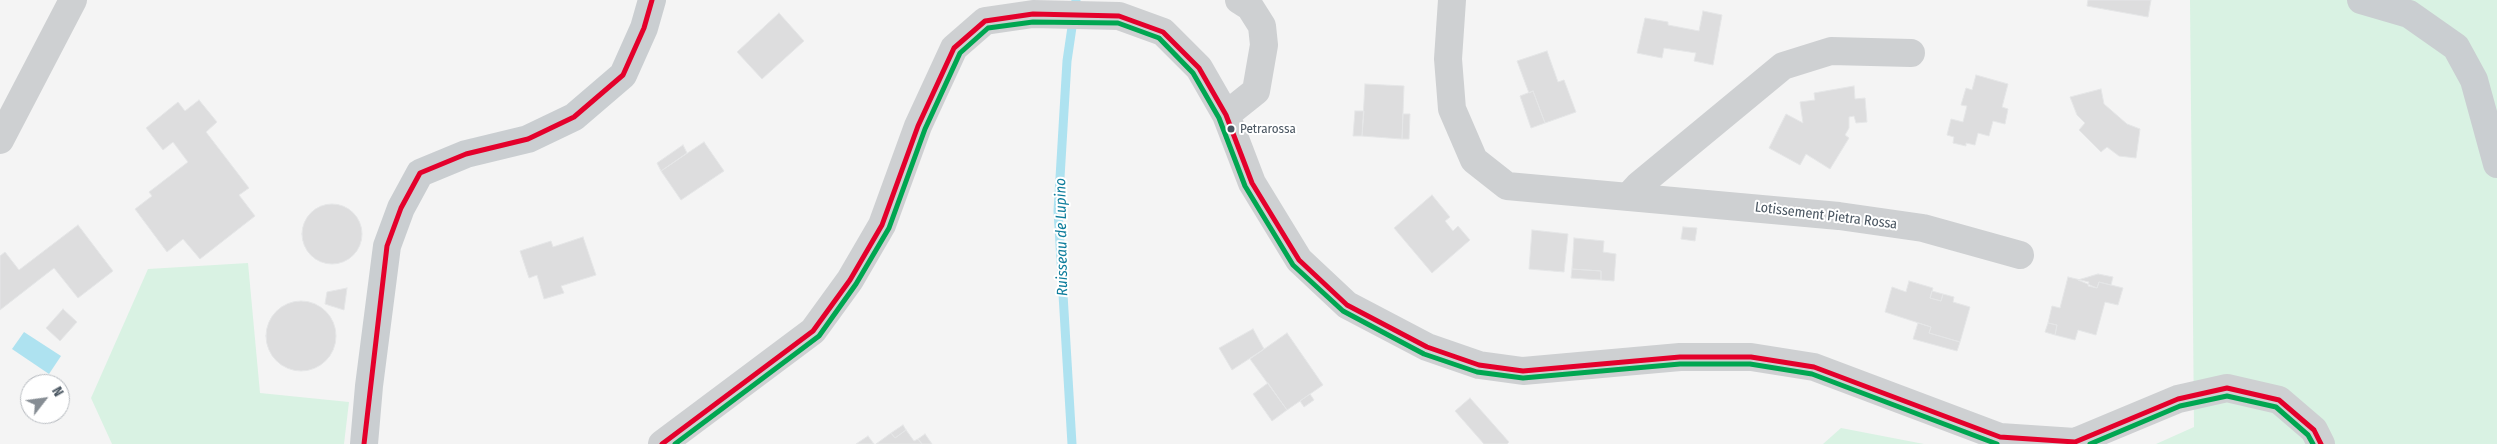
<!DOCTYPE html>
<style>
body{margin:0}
#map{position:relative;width:2497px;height:444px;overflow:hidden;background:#f4f4f4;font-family:"Fira Sans Condensed",sans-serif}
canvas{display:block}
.north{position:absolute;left:20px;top:374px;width:50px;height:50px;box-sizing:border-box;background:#fff;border:1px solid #b7bbc0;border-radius:50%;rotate:60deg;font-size:14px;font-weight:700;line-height:20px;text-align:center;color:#4a5661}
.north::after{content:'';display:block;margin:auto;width:18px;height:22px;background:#868d94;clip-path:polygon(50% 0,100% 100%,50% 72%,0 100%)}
</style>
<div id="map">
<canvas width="2497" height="444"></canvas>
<div class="north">N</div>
</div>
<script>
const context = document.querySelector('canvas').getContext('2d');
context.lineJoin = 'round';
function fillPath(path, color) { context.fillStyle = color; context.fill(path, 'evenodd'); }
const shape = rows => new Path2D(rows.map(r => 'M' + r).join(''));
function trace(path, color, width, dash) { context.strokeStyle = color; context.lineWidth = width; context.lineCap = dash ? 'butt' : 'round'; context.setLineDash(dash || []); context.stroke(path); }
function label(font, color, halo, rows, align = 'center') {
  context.font = font + ' "Fira Sans Condensed",sans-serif'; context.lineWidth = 4; context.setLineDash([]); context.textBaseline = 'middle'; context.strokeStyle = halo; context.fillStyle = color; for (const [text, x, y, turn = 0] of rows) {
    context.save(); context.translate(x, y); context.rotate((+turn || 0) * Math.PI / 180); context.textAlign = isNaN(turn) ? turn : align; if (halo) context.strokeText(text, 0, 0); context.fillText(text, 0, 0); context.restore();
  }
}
fillPath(shape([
 [2190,0,2497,0,2497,444,2156,444,2194,427],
 [248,263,260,393,349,402,344,444,112,444,91,398,148,269],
 [1841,428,1924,444,1823,444]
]), '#d9f2e3');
fillPath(shape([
 [24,332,61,356,49,374,12,349]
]), '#aee2f0');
trace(shape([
 [1072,444,1058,211,1067,61,1076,0]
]), '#aee2f0', 9);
const building = shape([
 [2088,0,2151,0,2148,17,2087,6,2088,0],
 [1703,11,1722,15,1713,65,1694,61,1696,53,1683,51,1664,48,1662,58,1637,53,1645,18,1668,22,1668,25,1699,31,1703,11],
 [779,13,804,41,762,79,737,52,779,13],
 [1547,51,1558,82,1564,80,1576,112,1545,123,1533,91,1529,93,1517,61,1547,51],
 [1976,75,2008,84,2002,107,2008,109,2005,124,1993,121,1989,136,1978,133,1975,145,1966,143,1966,146,1953,143,1954,137,1947,135,1951,119,1963,122,1967,106,1961,105,1966,88,1972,90,1976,75],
 [1365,84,1404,86,1402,139,1362,136,1365,84],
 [1854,86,1855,99,1865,98,1867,122,1856,123,1854,116,1849,117,1849,128,1845,135,1849,138,1830,169,1806,154,1800,165,1769,148,1786,114,1803,123,1800,102,1815,100,1814,93,1854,86],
 [2101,89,2104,104,2127,124,2140,129,2136,158,2119,156,2107,147,2101,152,2079,130,2085,123,2077,115,2070,97,2101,89],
 [1533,91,1545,123,1531,128,1520,96,1533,91],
 [199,100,217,122,206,132,249,188,239,195,255,216,200,259,183,239,167,252,135,209,152,196,149,192,188,162,173,142,163,150,146,128,178,102,185,111,199,100],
 [1355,111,1364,111,1362,136,1353,136,1355,111],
 [1403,114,1410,114,1409,139,1402,139,1403,114],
 [704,142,724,171,681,200,661,171,704,142],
 [683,145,687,153,661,171,657,163,683,145],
 [1432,195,1450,217,1445,221,1453,231,1458,226,1470,240,1432,273,1394,228,1432,195],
 '302 234a30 30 0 1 1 60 0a30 30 0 1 1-60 0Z',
 [78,225,113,271,78,298,54,268,0,310,0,256,5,252,19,270,78,225],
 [1683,227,1697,228,1695,241,1681,239,1683,227],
 [1532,230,1568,234,1564,272,1529,269,1532,230],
 [583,237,596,275,561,286,564,293,544,299,537,275,529,278,520,251,551,241,553,247,583,237],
 [1574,238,1604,241,1603,252,1616,254,1614,281,1601,280,1601,271,1572,269,1574,238],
 [1572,269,1601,271,1601,280,1571,278,1572,269],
 [2098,274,2113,277,2111,285,2099,282,2097,288,2078,280,2098,274],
 [2068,277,2089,282,2088,286,2097,288,2099,282,2123,288,2118,305,2105,302,2096,335,2078,330,2075,340,2055,335,2057,325,2048,323,2052,306,2060,308,2068,277],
 [1909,281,1933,288,1930,298,1941,301,1943,294,1954,297,1953,302,1970,307,1960,342,1929,333,1931,327,1885,312,1892,287,1906,292,1909,281],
 [347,288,344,310,325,304,327,292,347,288],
 [1932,291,1943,294,1941,301,1930,298,1932,291],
 '266 336a35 35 0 1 1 70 0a35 35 0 1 1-70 0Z',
 [63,309,77,322,60,341,46,328,63,309],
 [1918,323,1931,327,1929,333,1960,342,1957,351,1913,339,1918,323],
 [2048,323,2057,325,2055,335,2045,332,2048,323],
 [1253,329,1264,349,1232,370,1219,348,1253,329],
 [1287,333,1323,385,1287,410,1250,359,1287,333],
 [1268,383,1287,410,1272,421,1253,394,1268,383],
 [1310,394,1314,400,1304,407,1300,401,1310,394],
 [1470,398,1509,442,1507,444,1484,444,1455,411,1470,398],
 [903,425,906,430,895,438,891,433,903,425],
 [906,430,914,441,918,439,922,444,876,444,891,433,895,438,906,430],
 [925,434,932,444,922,444,918,439,925,434],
 [868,436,874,444,856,444,868,436]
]);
fillPath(building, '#ddddde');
trace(building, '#e5e6e7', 1);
trace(shape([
 [1452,0,1448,59,1452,109,1474,160,1507,186,1839,216,1923,228,2020,255],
 [1226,115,1256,91,1264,45,1262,26,1250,7,1239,0],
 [0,140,73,0],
 [1628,197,1639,185,1783,66,1831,51,1911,53],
 [662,444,813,331,850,280,882,225,918,126,954,48,985,21,1033,14,1119,16,1163,32,1199,68,1226,115,1252,183,1299,260,1347,305,1427,347,1479,365,1523,371,1680,357,1751,357,1814,367,2000,437,2075,442,2178,399,2227,388,2279,400,2314,430,2321,444]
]), '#ced0d2', 28);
trace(shape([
 [2361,0,2409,14,2456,47,2474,80,2497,164],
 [364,444,369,386,387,246,401,208,420,173,466,154,528,139,574,117,623,75,644,28,652,0]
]), '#caced1', 28);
trace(shape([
 [364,444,387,246,401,208,420,173,466,154,528,139,574,117,623,75,644,28,652,0],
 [662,444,813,331,850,280,882,225,918,126,954,48,985,21,1033,14,1119,16,1163,32,1199,68,1226,115,1252,183,1299,260,1347,305,1427,347,1479,365,1523,371,1680,357,1751,357,1814,367,2000,437,2075,442,2178,399,2227,388,2279,400,2314,430,2321,444]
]), '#e4002b', 5);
trace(shape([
 [675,444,819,336,856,284,889,228,925,129,960,53,988,28,1033,22,1118,23,1159,38,1193,73,1219,118,1245,186,1293,265,1343,311,1424,354,1477,372,1523,378,1680,364,1750,364,1812,374,1997,444],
 [2090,444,2180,406,2227,396,2276,407,2308,435,2313,444]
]), '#00a651', 5);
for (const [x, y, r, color] of [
 [1231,129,4.5,"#4a5661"]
]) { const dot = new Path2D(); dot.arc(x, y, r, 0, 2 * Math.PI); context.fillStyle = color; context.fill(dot); trace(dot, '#fff', 2); }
label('13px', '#4a5661', '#fff', [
 ["Petrarossa",1240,129]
], 'left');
label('14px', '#4a5661', '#fff', [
 ["Lotissement Pietra Rossa",1826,216,7]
]);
label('italic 15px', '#0c7c9b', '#fff', [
 ["Ruisseau de Lupino",1062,237,-91]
]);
</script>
